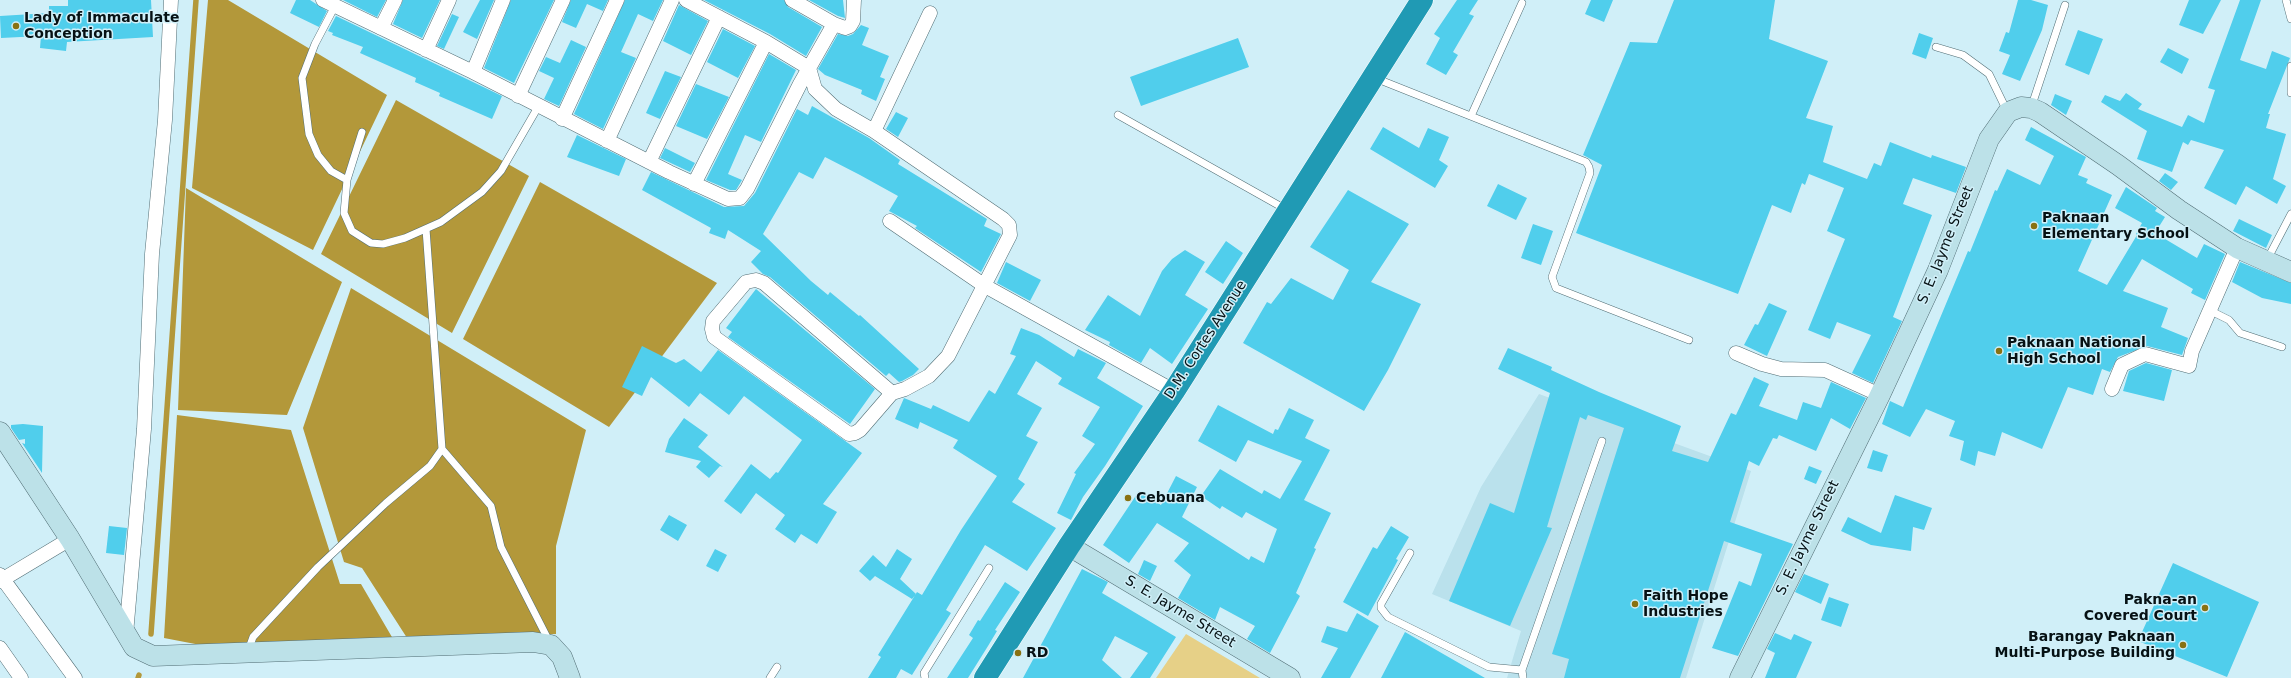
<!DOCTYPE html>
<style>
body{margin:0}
canvas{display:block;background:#d0eff8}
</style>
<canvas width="2291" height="678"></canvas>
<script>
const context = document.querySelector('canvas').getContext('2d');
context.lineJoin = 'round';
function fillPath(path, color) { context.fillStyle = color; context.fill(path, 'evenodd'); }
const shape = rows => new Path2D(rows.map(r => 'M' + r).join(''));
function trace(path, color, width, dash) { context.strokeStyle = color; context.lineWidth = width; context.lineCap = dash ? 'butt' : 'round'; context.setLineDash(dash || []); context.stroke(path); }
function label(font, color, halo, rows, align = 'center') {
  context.font = font + ' "DejaVu Sans",sans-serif'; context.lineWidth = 3; context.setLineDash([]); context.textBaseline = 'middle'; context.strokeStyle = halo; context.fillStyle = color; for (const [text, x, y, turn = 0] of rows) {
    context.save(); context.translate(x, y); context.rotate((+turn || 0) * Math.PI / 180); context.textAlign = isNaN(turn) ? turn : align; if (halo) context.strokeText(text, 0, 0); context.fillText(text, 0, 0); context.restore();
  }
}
fillPath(shape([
 [1539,394,1751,471,1686,678,1507,678,1521,631,1432,594,1481,487]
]), '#bae1ec');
fillPath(shape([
 [1186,634,1260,678,1156,678]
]), '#e6d087');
fillPath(shape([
 [208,0,228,0,387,95,313,250,192,188],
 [396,100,529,176,452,333,321,254],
 [540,182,717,283,609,427,463,339],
 [186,188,342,282,287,415,178,410],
 [351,288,586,430,556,546,556,634,409,641,362,568,344,562,303,428],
 [177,415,291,430,340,584,361,584,396,644,211,647,164,638]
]), '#b3983a');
trace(shape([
 [151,634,196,0],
 [138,678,139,675]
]), '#b3983a', 5.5);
fillPath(shape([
 [68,0,151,0,153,37,67,42,66,51,40,48,41,36,1,38,0,16,49,13,49,6,68,6],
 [296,0,310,0,327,11,319,27,290,13],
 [343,0,386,0,377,17],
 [403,0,440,0,422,38,393,24],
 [480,0,494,0,477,39,463,32],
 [511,0,554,0,514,83,484,68],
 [571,0,608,0,603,11,587,4,576,28,562,22],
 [625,0,663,0,653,21,638,14,621,52,636,58,603,129,574,114],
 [704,0,784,0,788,7,822,27,806,56,770,34],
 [809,0,843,0,845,18,838,16],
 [1457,0,1478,0,1469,14,1474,16,1453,52,1458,55,1446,75,1426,64,1440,38,1434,34],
 [1591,0,1613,0,1604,22,1585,14],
 [1674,0,1775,0,1769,39,1828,61,1806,118,1833,126,1823,162,1867,179,1874,163,1881,166,1890,142,1931,158,1932,155,1966,167,1956,193,1913,178,1903,204,1932,215,1893,317,1902,321,1873,383,1852,373,1871,335,1837,322,1830,339,1808,330,1845,239,1827,231,1844,188,1809,174,1805,185,1802,183,1791,213,1772,205,1738,294,1576,233,1602,165,1583,155,1630,42,1657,43],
 [2018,0,2031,0,2048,5,2042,30,2020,81,2002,74,2010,55,1999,51,2006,32,2009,33],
 [2189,0,2221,0,2203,34,2179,25],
 [2240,0,2261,0,2240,60,2266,69,2272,51,2290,58,2268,114,2270,114,2266,128,2286,134,2273,179,2286,186,2277,204,2246,186,2236,205,2204,188,2224,150,2191,140,2188,145,2183,142,2172,172,2137,159,2147,131,2101,102,2105,95,2120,101,2126,93,2142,104,2138,109,2182,127,2188,115,2204,123,2215,90,2208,88],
 [679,5,708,21,691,55,663,41],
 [452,14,459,17,444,49,437,46],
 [336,16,502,96,492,119,439,96,440,93,415,82,416,78,360,53,363,47,332,35,333,33,328,31],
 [861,25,869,28,862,45,889,56,880,77,885,79,876,101,861,94,862,90,825,75,818,69,838,34,848,36,853,34],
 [723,29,755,46,738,78,707,62],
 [2078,30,2103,39,2089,75,2065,65],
 [1919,33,1933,38,1926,59,1912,54],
 [1238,38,1249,67,1141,106,1130,77],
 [571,40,586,47,559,106,544,99,554,78,539,71,546,57,560,63],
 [2168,48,2189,59,2182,74,2160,62],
 [769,54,796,70,761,142,745,135,728,174,742,180,736,190,730,190,706,180],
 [665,71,681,77,660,119,646,113],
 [696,84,729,97,707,139,676,126],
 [2055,94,2072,101,2066,115,2051,105],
 [812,106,869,138,900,160,898,164,987,219,984,226,1001,234,981,272,915,228,917,226,889,211,898,196,860,175,825,157,813,179,799,172,763,234,811,281,828,295,830,292,859,316,860,315,919,369,913,375,902,381,899,382,889,373,886,376,770,277,763,274,751,262,761,251,728,230,725,239,709,233,711,228,642,190,651,172,724,207,744,206,755,193,797,109,808,115],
 [896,112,908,118,898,137,886,129],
 [1383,127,1419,148,1428,128,1449,137,1439,160,1448,166,1435,188,1370,149],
 [2031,127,2086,157,2078,175,2088,179,2086,183,2112,195,2078,271,2107,285,2137,235,2136,234,2142,223,2115,208,2126,187,2157,208,2155,211,2165,217,2155,233,2197,258,2204,244,2225,254,2205,300,2191,293,2193,289,2142,259,2123,291,2168,308,2161,327,2188,338,2182,355,2147,346,2118,357,2110,372,2102,369,2093,395,2068,387,2042,449,2002,432,1995,456,1978,451,1975,466,1960,460,1964,441,1949,436,1955,421,1926,409,1910,437,1882,424,1890,401,1903,407,1968,251,1970,252,1995,190,1997,191,2007,169,2040,185,2054,156,2025,140],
 [577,135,626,159,619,176,567,157],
 [665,148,695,163,690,172,660,158],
 [2165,173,2178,182,2171,190,2159,181],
 [1498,184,1527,198,1516,220,1487,206],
 [1348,190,1409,224,1371,282,1421,304,1388,370,1364,411,1243,343,1267,302,1271,304,1291,278,1333,300,1349,270,1310,247],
 [2239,219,2272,235,2266,248,2233,231],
 [1533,224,1553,231,1541,265,1521,258],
 [1226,241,1243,253,1223,284,1205,272],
 [1185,250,1205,262,1185,295,1208,309,1172,364,1150,348,1141,363,1109,345,1110,342,1085,330,1108,295,1140,316,1162,271,1172,259],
 [1006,262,1041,280,1030,301,997,283],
 [2240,262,2291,283,2291,304,2262,298,2232,282],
 [756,289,875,389,850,424,728,337,732,332,726,328],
 [1769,303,1787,311,1767,356,1744,345,1755,324,1758,325],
 [1021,328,1039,335,1074,357,1078,349,1106,363,1097,378,1143,406,1105,466,1083,497,1071,520,1057,513,1076,474,1074,473,1095,444,1082,436,1100,407,1058,384,1062,378,1036,361,1017,394,1042,408,1026,436,1038,442,1018,479,1025,484,1012,502,1056,528,1027,571,985,545,946,610,951,613,912,675,901,669,896,678,868,678,881,657,878,655,917,592,922,595,961,530,997,476,953,448,958,440,920,422,918,429,895,419,904,398,931,409,933,405,969,422,989,390,995,394,1016,356,1010,354],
 [642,346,676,363,684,359,701,372,718,350,862,453,823,504,837,512,817,544,801,534,795,543,775,529,785,515,756,493,741,514,724,501,751,464,770,479,776,472,778,473,802,440,744,396,729,415,700,393,689,407,651,377,642,396,622,387],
 [1508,348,1552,367,1551,370,1599,392,1681,426,1672,451,1708,462,1731,413,1736,415,1754,377,1769,384,1759,406,1797,420,1803,402,1821,408,1831,382,1866,398,1850,429,1831,418,1816,451,1779,435,1777,439,1773,438,1759,466,1749,461,1730,522,1793,544,1738,656,1712,648,1739,581,1751,586,1762,554,1724,541,1680,678,1564,678,1569,659,1552,654,1624,428,1588,415,1586,420,1580,417,1547,527,1552,528,1510,626,1449,601,1490,503,1514,513,1550,393,1498,369],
 [2146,363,2172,370,2164,401,2123,391,2129,371],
 [1218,405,1273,434,1275,429,1278,430,1289,408,1314,420,1305,438,1330,450,1304,500,1331,513,1314,548,1316,549,1296,593,1300,596,1270,653,1247,639,1255,626,1220,607,1215,620,1178,598,1191,575,1174,561,1189,543,1157,523,1129,563,1103,545,1139,491,1161,505,1176,476,1197,487,1182,517,1249,560,1251,556,1264,563,1277,529,1246,512,1242,518,1222,506,1220,509,1201,496,1220,469,1262,494,1264,490,1280,499,1302,461,1248,440,1236,462,1198,441],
 [684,418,708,435,698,447,723,467,720,466,709,478,696,467,701,461,665,452,669,439],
 [23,424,43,426,42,473,22,443,25,444,25,439,19,440,11,428,11,425],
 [1873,450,1888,455,1882,472,1867,468],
 [1809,466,1822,471,1816,484,1804,479],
 [1895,495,1932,508,1924,530,1913,527,1911,551,1871,545,1841,531,1848,517,1881,533],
 [669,515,687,525,678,541,660,530],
 [109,526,127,528,124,555,106,553],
 [1391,526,1409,537,1396,559,1398,560,1368,616,1343,602,1373,547,1377,549],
 [715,549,727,555,718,572,706,566],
 [897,549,912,559,900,579,916,594,912,599,875,576,870,581,859,571,873,555,886,567],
 [1144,560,1157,566,1150,581,1138,574],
 [2173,563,2259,602,2227,677,2138,641],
 [1082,569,1108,582,1102,593,1176,637,1150,678,1130,678,1148,653,1115,636,1102,660,1122,678,1023,678],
 [1804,574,1829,584,1821,604,1795,592],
 [1005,582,1020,592,995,630,997,631,988,646,968,678,947,678,973,638,969,635,978,620,980,621],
 [1829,597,1849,604,1841,627,1821,620],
 [1357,613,1379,626,1350,678,1321,678,1338,648,1321,642,1327,626,1347,632],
 [1405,632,1485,678,1381,678],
 [1775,633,1791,640,1794,634,1812,642,1796,678,1765,678,1775,653,1767,649]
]), '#50ceec');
const lane = shape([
 [2286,0,2291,19],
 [335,6,315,44,302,78,309,134,318,155,331,171,347,180],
 [1936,47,1963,55,1989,74,2007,111],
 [2291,66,2291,93],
 [1375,78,1586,162,1589,167,1590,173,1552,277,1556,288,1689,340],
 [2031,108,2065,5],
 [1118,115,1287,210],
 [1471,116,1522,3],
 [362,132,347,180,344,213,352,231,371,243,383,244,405,238,441,222,482,192,501,171,538,107],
 [426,229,442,449,491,506,501,547,550,643],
 [2267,260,2291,214],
 [2209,310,2229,320,2240,333,2282,347],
 [1410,553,1381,604,1381,608,1388,617,1489,667,1522,670],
 [248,651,253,637,318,567,386,503,430,466,442,449],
 [770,678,777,667],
 [925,678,924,673,989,568],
 [1523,678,1522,670,1602,441]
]);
const street = shape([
 [323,0,473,72,669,172,728,199,740,198,747,189,800,84,834,24,792,0],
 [686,0,766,42,809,68,815,89,836,109,874,131,1003,219,1009,225,1010,235,948,356,929,376,905,389,892,393,860,430,855,433,849,434,714,337,712,329,713,321,746,282,756,280,764,283,892,393],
 [834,24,845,28,850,26,853,21,854,0],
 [381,28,395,0],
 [426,50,449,0],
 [473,72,503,0],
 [518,96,563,0],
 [562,119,617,0],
 [874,131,930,13],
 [607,141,672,0],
 [649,162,719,17],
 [694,184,766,42],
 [890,221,985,286,1174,391],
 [1736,353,1762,364,1781,369,1825,370,1880,395],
 [2112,389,2122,365,2145,354,2189,366,2192,351,2237,248],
 [0,575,75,678],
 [0,581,70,539],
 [126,634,144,429,152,254,165,120,171,0],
 [0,648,21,678]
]);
const secondary = shape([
 [0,432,70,539,134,647,153,656,533,642,551,645,562,657,570,678],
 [1069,546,1290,678],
 [1740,678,1880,395,1938,270,1989,139,2008,112,2021,107,2031,108,2040,112,2118,165,2179,210,2237,248,2291,272]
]);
const highway = shape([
 [985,678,1069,546,1174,391,1422,0]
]);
trace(lane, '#526e75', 8);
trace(street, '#526e75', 15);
trace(secondary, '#526e75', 21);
trace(highway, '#fff', 23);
trace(lane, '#fff', 7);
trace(street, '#fff', 14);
trace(secondary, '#bce1e8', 20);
trace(highway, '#209ab4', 22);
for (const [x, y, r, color] of [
 [16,26,4,"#897112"],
 [2034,226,4,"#897112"],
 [1999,351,4,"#897112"],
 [1128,498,4,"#897112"],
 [1635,604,4,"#897112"],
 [2205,608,4,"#897112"],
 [2183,645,4,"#897112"],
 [1018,653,4,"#897112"]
]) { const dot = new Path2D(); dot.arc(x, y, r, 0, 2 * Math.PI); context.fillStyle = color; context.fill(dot); trace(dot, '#d0eff8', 1.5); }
label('bold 14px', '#061114', '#d0eff8', [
 ["Lady of Immaculate",24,18],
 ["Conception",24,34],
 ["Paknaan",2042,218],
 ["Elementary School",2042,234],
 ["Paknaan National",2007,343],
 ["High School",2007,359],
 ["Cebuana",1136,498],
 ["Faith Hope",1643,596],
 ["Industries",1643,612],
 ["Pakna-an",2197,600,"right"],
 ["Covered Court",2197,616,"right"],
 ["Barangay Paknaan",2175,637,"right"],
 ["Multi-Purpose Building",2175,653,"right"],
 ["RD",1026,653]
], 'left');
label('14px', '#061114', '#d0eff8', [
 ["S. E. Jayme Street",1946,245,-68],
 ["D.M. Cortes Avenue",1206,340,-57],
 ["S. E. Jayme Street",1808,538,-64],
 ["S. E. Jayme Street",1180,612,31]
]);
</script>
